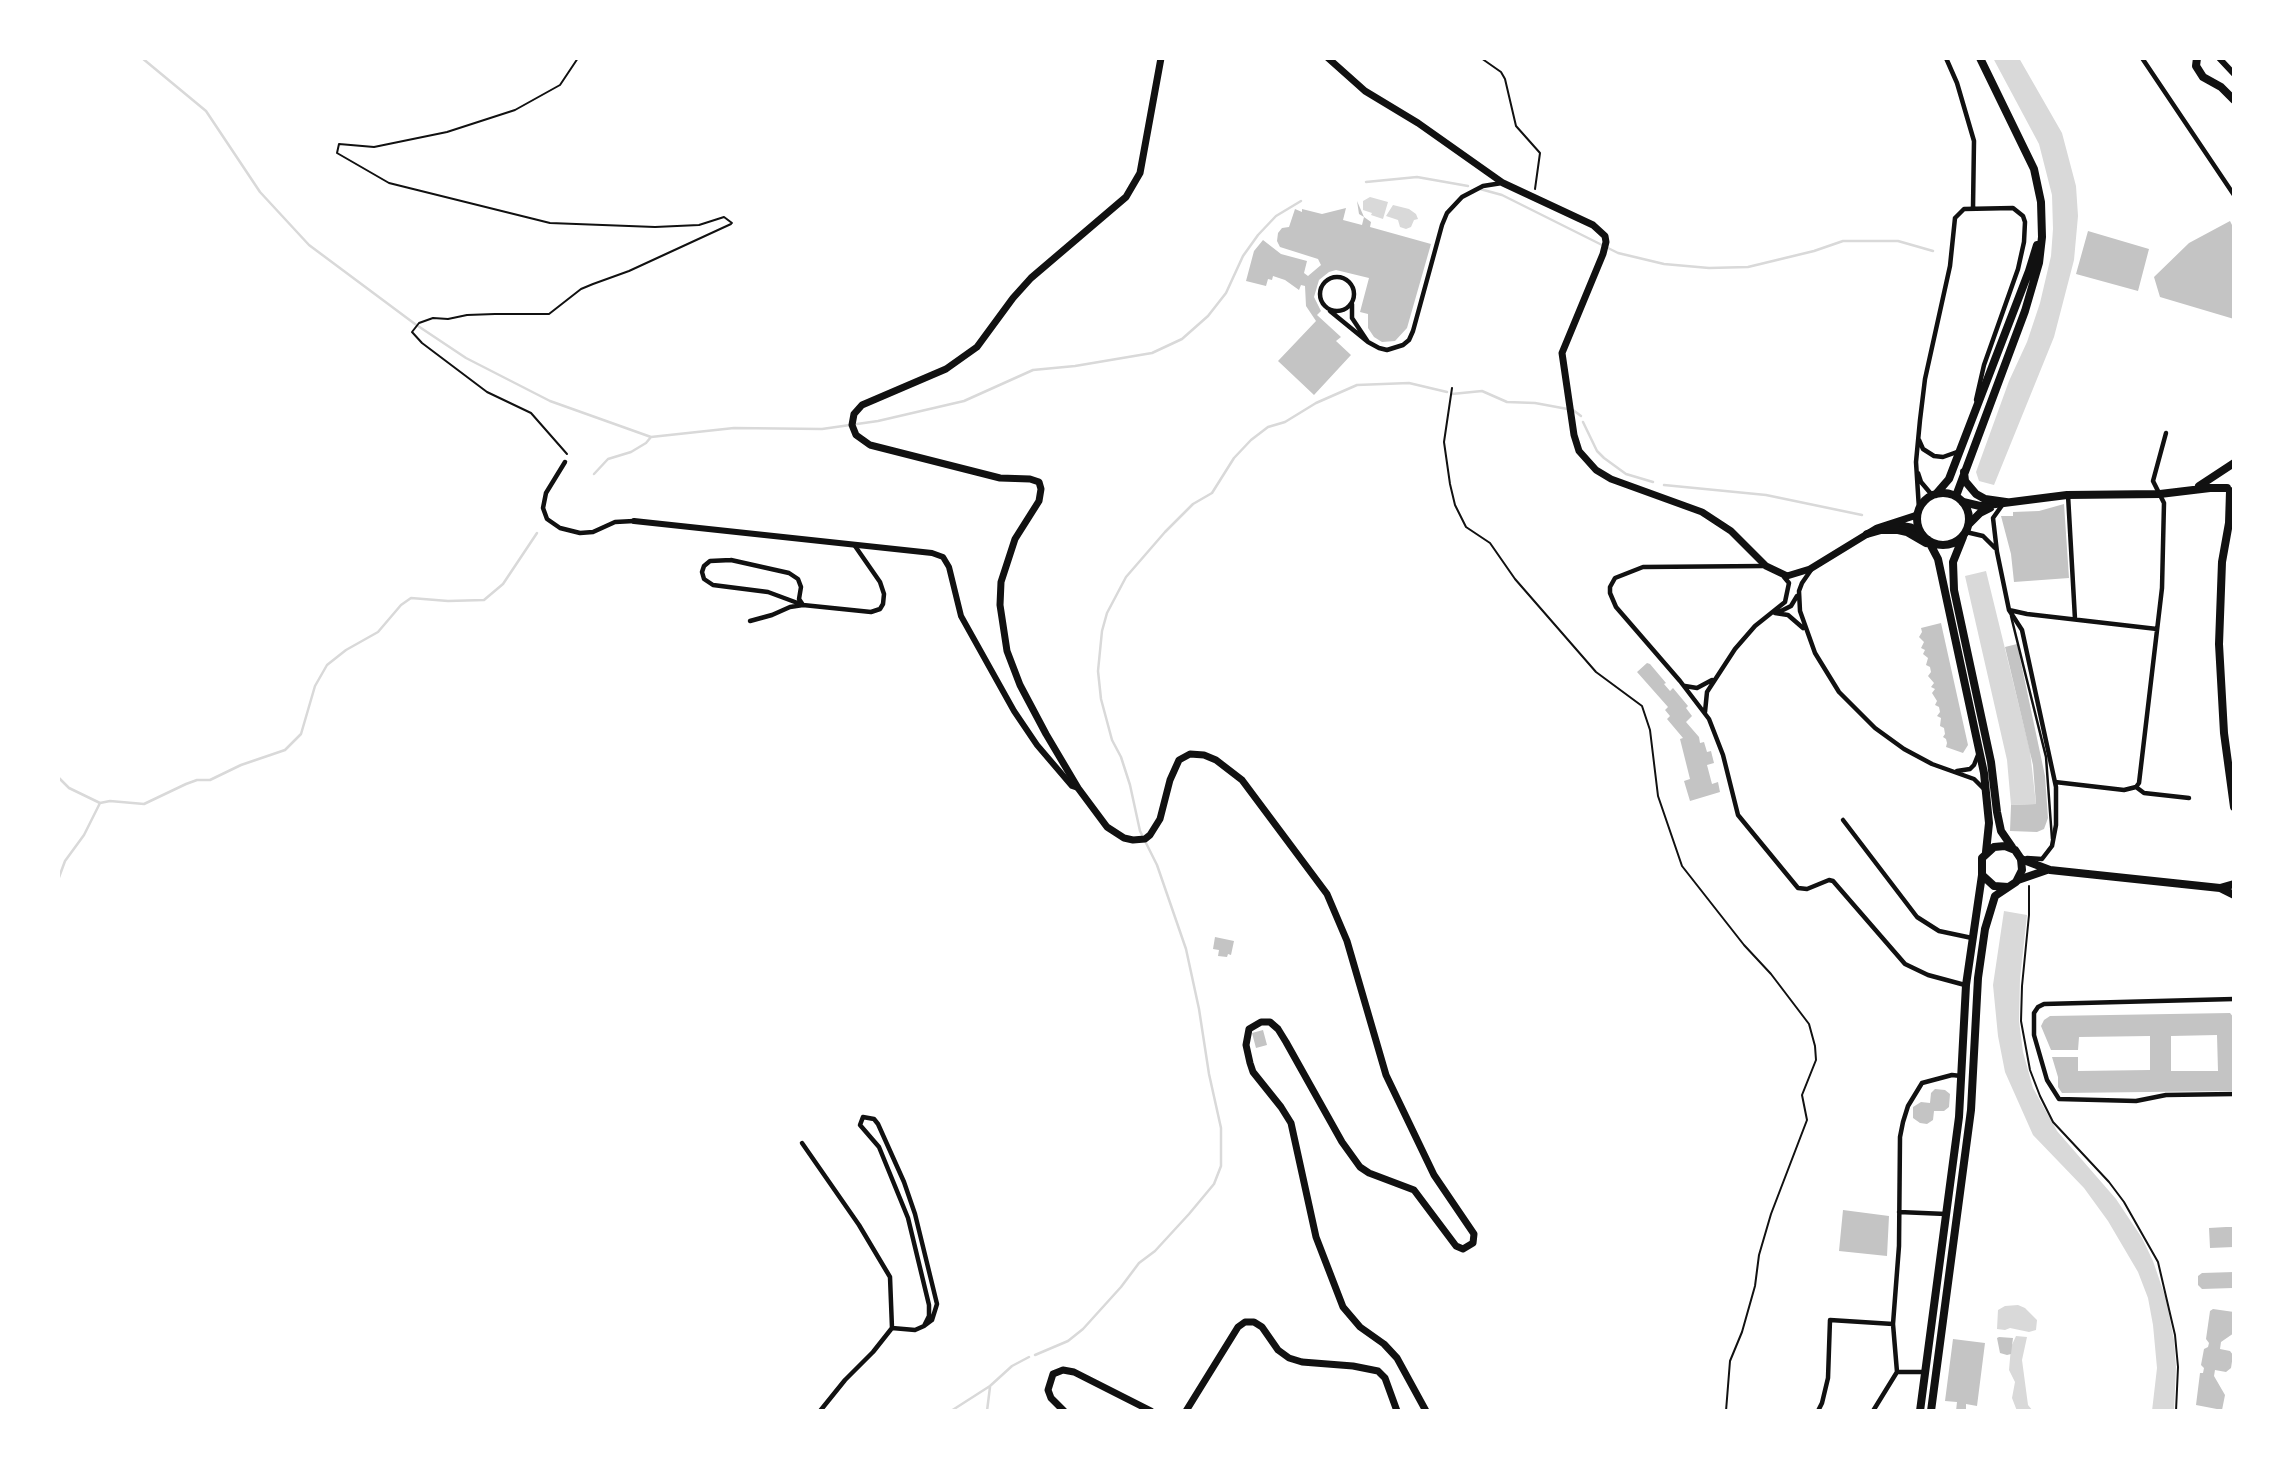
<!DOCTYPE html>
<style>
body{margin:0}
#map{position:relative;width:2292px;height:1469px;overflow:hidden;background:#fff;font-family:"Roboto Serif",serif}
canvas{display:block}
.frame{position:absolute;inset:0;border:60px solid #fff;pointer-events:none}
</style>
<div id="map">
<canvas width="2292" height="1469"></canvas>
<div class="frame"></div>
</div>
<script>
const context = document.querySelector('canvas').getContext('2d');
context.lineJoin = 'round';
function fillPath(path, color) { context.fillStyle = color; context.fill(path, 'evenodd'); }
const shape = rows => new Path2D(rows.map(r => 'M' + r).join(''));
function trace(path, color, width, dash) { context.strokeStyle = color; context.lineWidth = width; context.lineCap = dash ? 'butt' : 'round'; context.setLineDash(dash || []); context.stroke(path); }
fillPath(shape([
 [1993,58,2019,58,2062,133,2076,186,2078,216,2074,260,2054,337,1994,485,1979,481,1976,472,2009,381,2027,342,2040,303,2051,256,2053,229,2052,195,2039,144],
 [1370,197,1388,202,1383,219,1371,215,1372,213,1363,210,1363,201],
 [1393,205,1409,209,1416,214,1418,219,1414,220,1411,227,1406,229,1400,227,1398,220,1386,216],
 [1986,571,2030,751,2036,804,2011,805,2007,760,1965,576],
 [2004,911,2027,915,2020,979,2019,1021,2023,1052,2033,1088,2057,1131,2116,1199,2142,1238,2153,1261,2166,1299,2174,1340,2176,1367,2174,1411,2152,1411,2157,1368,2153,1325,2148,1298,2138,1272,2108,1221,2084,1188,2033,1135,2005,1072,1998,1036,1993,985],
 [2018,1305,2025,1308,2037,1320,2036,1330,2029,1332,2010,1328,2005,1330,1997,1329,1998,1310,2005,1306],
 [2016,1336,2027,1337,2022,1360,2028,1405,2033,1411,2017,1411,2012,1398,2015,1382,2009,1370,2011,1347]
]), '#d9d9d9');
trace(shape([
 [142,58,206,111,260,192,309,245,415,324,466,358,550,401,651,437,734,428,822,429,878,421,964,401,1033,370,1075,366,1152,353,1182,339,1208,316,1226,293,1243,256,1258,235,1276,216,1301,201],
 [1366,182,1417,177,1468,186],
 [1480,189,1502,195,1618,253,1664,264,1709,268,1748,267,1814,251,1843,241,1898,241,1933,251],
 [1452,394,1482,391,1507,402,1535,403,1573,410,1581,416],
 [1583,422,1597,451,1604,458,1626,474,1653,482],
 [594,474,608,459,631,452,646,443,651,437],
 [1664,485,1766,495,1862,515],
 [58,777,69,788,100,803,110,801,144,804,186,784,197,780,210,780,241,765,285,750,301,734,315,686,327,665,346,650,378,632,401,605,411,598,448,601,484,600,503,584,537,533],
 [58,880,65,861,84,835,100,803],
 [1035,1355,1068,1341,1083,1329,1121,1287,1139,1263,1155,1251,1189,1214,1214,1184,1221,1166,1221,1128,1209,1074,1199,1009,1186,949,1157,865,1140,831,1130,785,1121,757,1112,740,1101,699,1098,671,1102,631,1107,613,1126,577,1165,532,1193,504,1212,493,1234,458,1251,440,1268,427,1285,422,1316,403,1357,385,1409,383,1447,392],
 [951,1411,990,1386,1012,1366,1029,1357],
 [987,1411,990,1387]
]), '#d9d9d9', 2.5);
fillPath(shape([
 [1357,201,1364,217,1371,222,1370,227,1431,244,1407,328,1395,341,1382,342,1374,337,1368,328,1368,314,1360,312,1369,278,1336,270,1329,272,1319,280,1314,297,1321,311,1317,315,1341,337,1336,341,1351,355,1314,395,1278,361,1316,321,1306,306,1305,286,1301,285,1299,290,1285,280,1273,276,1272,280,1268,279,1266,286,1246,281,1254,251,1263,240,1281,254,1307,261,1304,273,1308,276,1321,265,1318,259,1280,247,1277,241,1278,233,1282,228,1289,227,1295,209,1302,212,1302,209,1322,214,1346,208,1343,220,1362,225,1364,217,1359,214],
 [2230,221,2234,229,2234,319,2160,297,2154,277,2189,243],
 [2088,231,2149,249,2138,291,2076,274],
 [2064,504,2069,578,2014,582,2011,554,2001,516,2013,516,2013,512,2039,511],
 [1941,623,1968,745,1963,753,1946,747,1947,743,1946,739,1943,737,1945,734,1944,728,1940,726,1941,718,1937,716,1940,712,1939,707,1935,705,1937,701,1932,693,1935,689,1931,687,1934,683,1928,676,1931,672,1930,667,1926,665,1928,658,1923,654,1925,650,1921,648,1924,642,1919,637,1922,632,1921,628],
 [2017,644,2045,776,2048,818,2044,829,2037,832,2010,831,2011,805,2036,804,2033,765,2005,647],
 [1647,663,1650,664,1666,683,1664,684,1670,691,1673,688,1688,706,1686,708,1692,716,1686,722,1699,737,1700,743,1704,742,1707,752,1711,751,1714,763,1707,765,1712,784,1718,782,1720,792,1690,801,1684,781,1690,779,1680,739,1683,738,1667,719,1670,716,1665,710,1668,707,1637,672],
 [1215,937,1234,941,1231,955,1228,954,1227,957,1218,956,1219,950,1213,949],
 [2230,1013,2234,1018,2234,1087,2232,1091,2062,1093,2058,1087,2058,1077,2052,1057,2078,1057,2078,1071,2150,1070,2150,1036,2079,1037,2078,1050,2051,1050,2041,1026,2044,1020,2050,1016],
 [2217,1035,2218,1071,2171,1071,2171,1036],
 [1263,1030,1267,1045,1256,1048,1252,1033],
 [1935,1089,1945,1090,1950,1094,1949,1107,1944,1111,1934,1111,1933,1120,1927,1124,1920,1123,1913,1118,1913,1107,1921,1102,1930,1103,1931,1093],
 [1843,1210,1889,1216,1887,1256,1839,1251],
 [2226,1227,2234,1227,2234,1247,2210,1248,2209,1228],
 [2234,1272,2233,1288,2202,1289,2198,1285,2198,1276,2202,1273],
 [2213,1309,2234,1312,2234,1333,2221,1342,2220,1349,2230,1351,2233,1355,2231,1368,2226,1372,2215,1370,2214,1376,2225,1395,2222,1410,2196,1405,2200,1373,2203,1373,2204,1368,2201,1365,2204,1349,2208,1347,2209,1343,2206,1339,2210,1311],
 [1999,1337,2013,1338,2011,1354,2007,1355,2000,1353,1997,1338],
 [1953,1339,1985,1343,1977,1406,1966,1404,1966,1411,1956,1411,1957,1402,1945,1401]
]), '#c4c4c4');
trace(shape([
 [578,58,560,85,515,110,447,132,374,147,339,144,337,153,389,183,550,223,655,227,699,225,724,217,732,223],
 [1481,58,1501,72,1505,79,1516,126,1540,153,1535,189],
 [1452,388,1444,442,1450,484,1455,505,1466,527,1490,543,1515,579,1596,672,1642,706,1650,730,1658,796,1682,866,1744,945,1771,974,1809,1024,1815,1046,1816,1060,1802,1095,1807,1120,1771,1214,1759,1255,1755,1286,1742,1332,1730,1361,1726,1411],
 [567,454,531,413,487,392,422,343,412,332,419,323,433,318,448,319,467,315,495,314,549,314,581,289,593,284,629,271,731,224],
 [2029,886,2029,915,2022,986,2021,1021,2030,1070,2040,1096,2053,1122,2109,1182,2124,1202,2158,1262,2175,1335,2178,1367,2176,1411]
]), '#111', 2);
trace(shape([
 [2011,616,2046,757,2052,839]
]), '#111', 2.5);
trace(shape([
 [1946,58,1957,83,1974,141,1973,208],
 [2142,58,2234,195],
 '1320 294a17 17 0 1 1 34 0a17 17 0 1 1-34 0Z',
 [1330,311,1368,342,1352,318,1352,304],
 [1368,342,1379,348,1387,350,1403,345,1409,340,1413,331,1442,225,1447,213,1462,197,1483,186,1502,183],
 [2166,433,2153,481,2164,503,2162,588,2139,783,2136,787,2144,793,2189,798],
 [1919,440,1923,449,1934,456,1943,457,1957,452],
 [565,462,546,493,543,508,547,519,560,528,580,533,593,532,615,522,634,521],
 [1918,473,1921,482,1932,495],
 [2068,495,2075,619],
 [2003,504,1993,518,1997,552,2009,610,2022,630,2056,787,2056,825,2052,846,2042,859,2027,858],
 [1919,509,1916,462,1920,420,1925,379,1950,266,1955,218,1964,209,2013,208,2023,216,2025,222,2024,242,2018,269,1984,365,1976,400],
 [1966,532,1983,536,1995,548],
 [731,560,789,573,798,579,801,587,799,599,803,605,768,592,713,585,704,579,702,572,704,566,710,561,731,560],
 [1765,566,1643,567,1615,578,1610,587,1610,593,1616,607,1680,681,1709,719,1723,755,1738,815,1798,888,1807,889,1829,880,1833,881,1905,964,1928,975,1965,985],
 [1811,570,1802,583,1799,591,1800,611,1815,653,1839,692,1875,728,1904,749,1932,764,1974,779,1984,789],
 [2009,610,2027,614,2157,629],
 [1779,612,1791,606,1797,596],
 [1775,613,1788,615,1803,628],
 [750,621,772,615,790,607,803,605,871,612,880,609,883,604,884,594,880,582,855,546],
 [1685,686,1697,688,1712,680],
 [1705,712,1707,692,1735,649,1755,626,1785,602,1789,583,1784,577],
 [1957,771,1970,769,1974,765,1978,755],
 [2055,782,2124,790,2136,787],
 [1843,820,1917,917,1939,931,1972,938],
 [2234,999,2044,1004,2038,1007,2034,1013,2034,1035,2047,1080,2059,1099,2136,1101,2166,1095,2234,1094],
 [802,1143,859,1225,890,1277,892,1328],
 [1899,1212,1946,1214],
 [1897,1372,1924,1372],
 [820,1411,845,1380,873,1352,892,1328,915,1330,924,1326,932,1320,937,1304,915,1214,904,1182,878,1124,874,1119,863,1117,860,1125,879,1147,908,1218,929,1305,929,1316,924,1326],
 [1818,1411,1822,1403,1828,1378,1830,1320,1893,1324],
 [1873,1411,1897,1372,1893,1324,1899,1246,1900,1137,1903,1122,1908,1106,1922,1083,1952,1075,1961,1076]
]), '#111', 4.5);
trace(shape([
 [2219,58,2234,74],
 [634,521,932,553,943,557,949,567,961,616,1014,711,1037,745,1072,786,1078,788]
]), '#111', 6);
trace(shape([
 [1161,58,1140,173,1126,197,1031,278,1013,298,977,347,946,369,862,405,854,414,852,425,856,435,870,445,1000,478,1030,479,1039,482,1041,489,1039,501,1015,539,1001,582,1000,605,1007,651,1020,685,1046,734,1078,788,1107,827,1124,838,1133,840,1145,839,1150,835,1160,819,1170,780,1179,760,1190,754,1204,755,1216,760,1242,780,1327,894,1347,941,1386,1075,1434,1175,1474,1234,1473,1243,1463,1249,1456,1246,1414,1190,1369,1173,1360,1167,1342,1142,1286,1042,1278,1029,1270,1022,1261,1022,1249,1029,1246,1045,1250,1063,1253,1072,1281,1107,1291,1123,1316,1237,1343,1307,1360,1327,1384,1344,1397,1358,1426,1411],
 [1328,58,1365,91,1418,123,1503,183,1593,225,1605,236,1606,242,1603,254,1562,353,1574,435,1579,451,1596,470,1611,479,1702,512,1731,531,1766,566,1787,576,1810,569,1877,528,1917,515],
 [1893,524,1911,527,1922,534],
 [1064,1411,1051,1398,1048,1390,1053,1374,1063,1370,1074,1372,1151,1411],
 [1186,1411,1238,1327,1245,1322,1254,1322,1262,1327,1278,1350,1289,1358,1302,1362,1353,1366,1378,1371,1385,1378,1397,1411]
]), '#111', 7);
trace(shape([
 [2197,58,2196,66,2203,77,2221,87,2234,100],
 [2199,486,2234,463],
 [2230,491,2229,523,2222,562,2219,644,2224,733,2234,807],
 [1963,502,1980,506,2067,495,2160,494,2210,488,2227,488],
 [1969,524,1980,513,1990,508],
 [2021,859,2050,870,2220,888,2234,895],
 [2018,880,2047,870],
 [2220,888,2234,884]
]), '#111', 8);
trace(shape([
 [1964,472,1965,481,1976,494,1985,499,2006,502],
 '1917 519a26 26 0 1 1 52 0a26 26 0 1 1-52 0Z',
 [1936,494,1949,479,2029,271,2037,245],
 [1956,496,2025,311,2039,263,2042,237,2041,202,2034,169,1980,58],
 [1867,534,1881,530,1898,530,1907,532,1926,543],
 [1963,537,1953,562,1954,590,1991,762,1997,812,2001,831,2012,847],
 [1928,540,1938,559,1984,773,1989,823,1986,852],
 [1920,1411,1959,1117,1966,985,1982,875],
 [1931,1411,1971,1110,1978,978,1985,929,1995,896,2016,882,2022,870,2021,859,2015,850,2005,846,1994,847,1982,858,1982,875,1994,886,2008,887]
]), '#111', 8);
</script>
